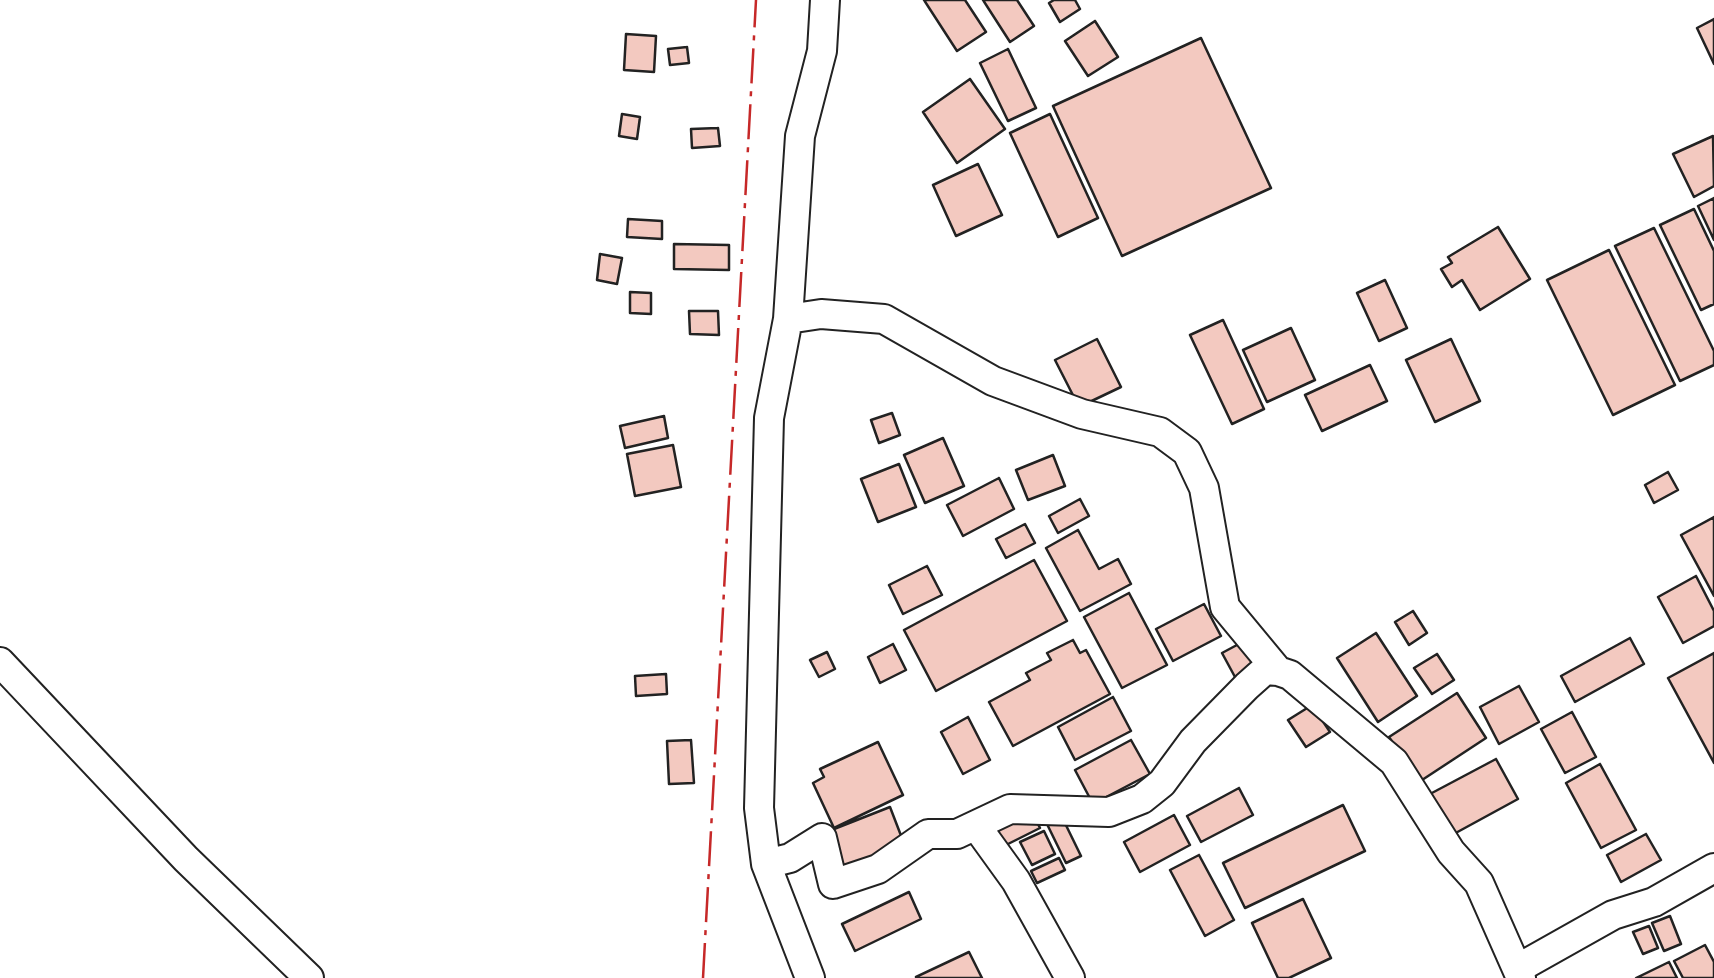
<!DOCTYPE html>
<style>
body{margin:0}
canvas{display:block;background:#fff}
</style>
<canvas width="1714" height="978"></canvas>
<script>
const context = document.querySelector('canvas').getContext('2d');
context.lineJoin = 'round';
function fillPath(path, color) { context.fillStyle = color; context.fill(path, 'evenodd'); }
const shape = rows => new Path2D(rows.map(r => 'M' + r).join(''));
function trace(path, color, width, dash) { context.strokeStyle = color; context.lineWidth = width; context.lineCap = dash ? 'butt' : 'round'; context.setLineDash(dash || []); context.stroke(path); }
const building = shape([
 [924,0,965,0,986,32,957,51,924,0],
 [983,0,1017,0,1034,26,1010,42,983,0],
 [1054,0,1075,0,1080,9,1060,22,1049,3,1054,0],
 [1714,19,1714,64,1697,28,1714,19],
 [1095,21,1118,57,1088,76,1065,41,1095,21],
 [626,34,656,36,654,72,624,70,626,34],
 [1201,38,1271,188,1122,256,1053,106,1201,38],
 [687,47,689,63,670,65,668,49,687,47],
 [1008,49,1036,108,1008,121,980,63,1008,49],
 [970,79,1005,129,957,163,923,112,970,79],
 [622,114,640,117,637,139,619,136,622,114],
 [1050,114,1098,218,1058,237,1010,133,1050,114],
 [718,128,720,146,692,148,691,129,718,128],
 [1713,136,1714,186,1694,197,1673,154,1713,136],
 [978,164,1002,215,956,236,933,185,978,164],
 [1714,198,1714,240,1698,206,1714,198],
 [1694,209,1714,251,1714,304,1701,310,1660,225,1694,209],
 [628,219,662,221,662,239,627,237,628,219],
 [1498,227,1530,279,1480,310,1462,280,1452,287,1441,269,1452,263,1448,257,1498,227],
 [1654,228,1714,351,1714,365,1680,381,1615,246,1654,228],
 [674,244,729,245,729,270,674,269,674,244],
 [1609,250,1675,385,1613,415,1547,280,1609,250],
 [600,254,622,258,617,284,597,280,600,254],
 [1385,280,1407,328,1379,341,1357,293,1385,280],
 [630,292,651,293,651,314,630,313,630,292],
 [689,311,718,311,719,335,690,334,689,311],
 [1223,320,1264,409,1232,424,1190,335,1223,320],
 [1291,328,1315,380,1267,402,1243,350,1291,328],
 [1097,339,1121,387,1079,407,1055,360,1097,339],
 [1451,339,1480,401,1435,422,1406,360,1451,339],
 [1370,365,1387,401,1322,431,1305,395,1370,365],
 [892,413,900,435,879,443,871,420,892,413],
 [664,416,668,438,625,448,620,426,664,416],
 [943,438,964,486,925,503,904,455,943,438],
 [673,445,681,487,635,496,627,454,673,445],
 [1053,455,1065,486,1028,500,1016,470,1053,455],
 [899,464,916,507,878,522,861,479,899,464],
 [1668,472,1678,490,1654,503,1645,485,1668,472],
 [999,478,1014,509,963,536,947,505,999,478],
 [1080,499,1089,516,1058,533,1049,516,1080,499],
 [1714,517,1714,596,1681,535,1714,517],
 [1025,524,1035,543,1006,558,996,539,1025,524],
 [1078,530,1099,569,1118,559,1131,584,1080,611,1046,548,1078,530],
 [1034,560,1067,621,936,691,904,630,1034,560],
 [927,566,942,595,903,614,889,585,927,566],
 [1696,576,1714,611,1714,626,1683,643,1658,597,1696,576],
 [1129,593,1167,665,1122,688,1084,617,1129,593],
 [1204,604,1221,636,1173,661,1156,629,1204,604],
 [1413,611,1427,633,1409,645,1395,622,1413,611],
 [1263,631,1275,655,1235,677,1222,653,1263,631],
 [1376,633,1417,696,1378,722,1337,658,1376,633],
 [1630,638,1644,664,1575,702,1561,676,1630,638],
 [1073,640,1080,653,1086,650,1110,694,1013,746,989,702,1030,680,1026,673,1051,660,1047,653,1073,640],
 [893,644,906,670,880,683,868,657,893,644],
 [827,652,835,669,819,677,810,660,827,652],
 [1714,653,1714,763,1668,678,1714,653],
 [1437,654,1454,680,1432,694,1414,668,1437,654],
 [666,674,667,694,636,696,635,676,666,674],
 [1519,686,1539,722,1499,744,1480,707,1519,686],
 [1457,693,1486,738,1419,782,1389,737,1457,693],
 [1113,697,1131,731,1075,760,1058,727,1113,697],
 [1312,705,1330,732,1306,747,1288,720,1312,705],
 [1572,712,1596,757,1565,773,1541,729,1572,712],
 [968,717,990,760,963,774,941,732,968,717],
 [691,740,694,783,669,784,667,741,691,740],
 [1131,740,1150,774,1093,804,1075,770,1131,740],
 [878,742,903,795,834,828,813,783,824,777,820,769,878,742],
 [1496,759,1518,799,1452,835,1430,794,1496,759],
 [1600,764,1636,830,1601,848,1566,783,1600,764],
 [1239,788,1253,815,1201,842,1187,816,1239,788],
 [1343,805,1365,851,1245,908,1223,863,1343,805],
 [890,807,905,846,844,870,829,831,890,807],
 [1030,808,1040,828,1004,846,994,825,1030,808],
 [1061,815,1081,856,1066,863,1046,822,1061,815],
 [1174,815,1190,845,1140,872,1124,842,1174,815],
 [1044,831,1055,854,1032,865,1020,842,1044,831],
 [1646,834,1661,860,1621,882,1607,855,1646,834],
 [1199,855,1234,920,1205,936,1170,870,1199,855],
 [1059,858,1065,870,1037,883,1031,871,1059,858],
 [909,892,921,919,855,951,842,924,909,892],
 [1303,899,1331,958,1289,978,1278,978,1252,923,1303,899],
 [1670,916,1681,944,1664,951,1652,923,1670,916],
 [1649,926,1658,948,1643,954,1633,932,1649,926],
 [1705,945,1714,962,1714,978,1683,978,1674,961,1705,945],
 [969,952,982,978,917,978,916,977,969,952],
 [1669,962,1677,978,1636,978,1669,962]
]);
fillPath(building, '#f3c9c0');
trace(building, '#222', 2.5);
const minor = shape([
 [788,319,821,314,884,319,993,381,1082,414,1160,432,1187,452,1204,488,1225,607,1278,671,1290,675,1394,762,1451,852,1479,883,1521,978],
 [0,662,186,859,309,978],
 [977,827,1016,881,1070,978],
 [766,864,790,858,822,838,833,884,878,869,928,834,957,834,1010,809,1109,812,1142,799,1162,783,1193,741,1247,686,1265,670,1278,671],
 [1517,969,1613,915,1654,902,1714,868],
 [810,978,766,864,759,808,769,418,788,319,800,136,822,51,825,0]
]);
trace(minor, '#222', 32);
trace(minor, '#fff', 28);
trace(shape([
 [703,978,756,0]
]), '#c62828', 2.5, [35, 8, 5, 8]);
</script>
